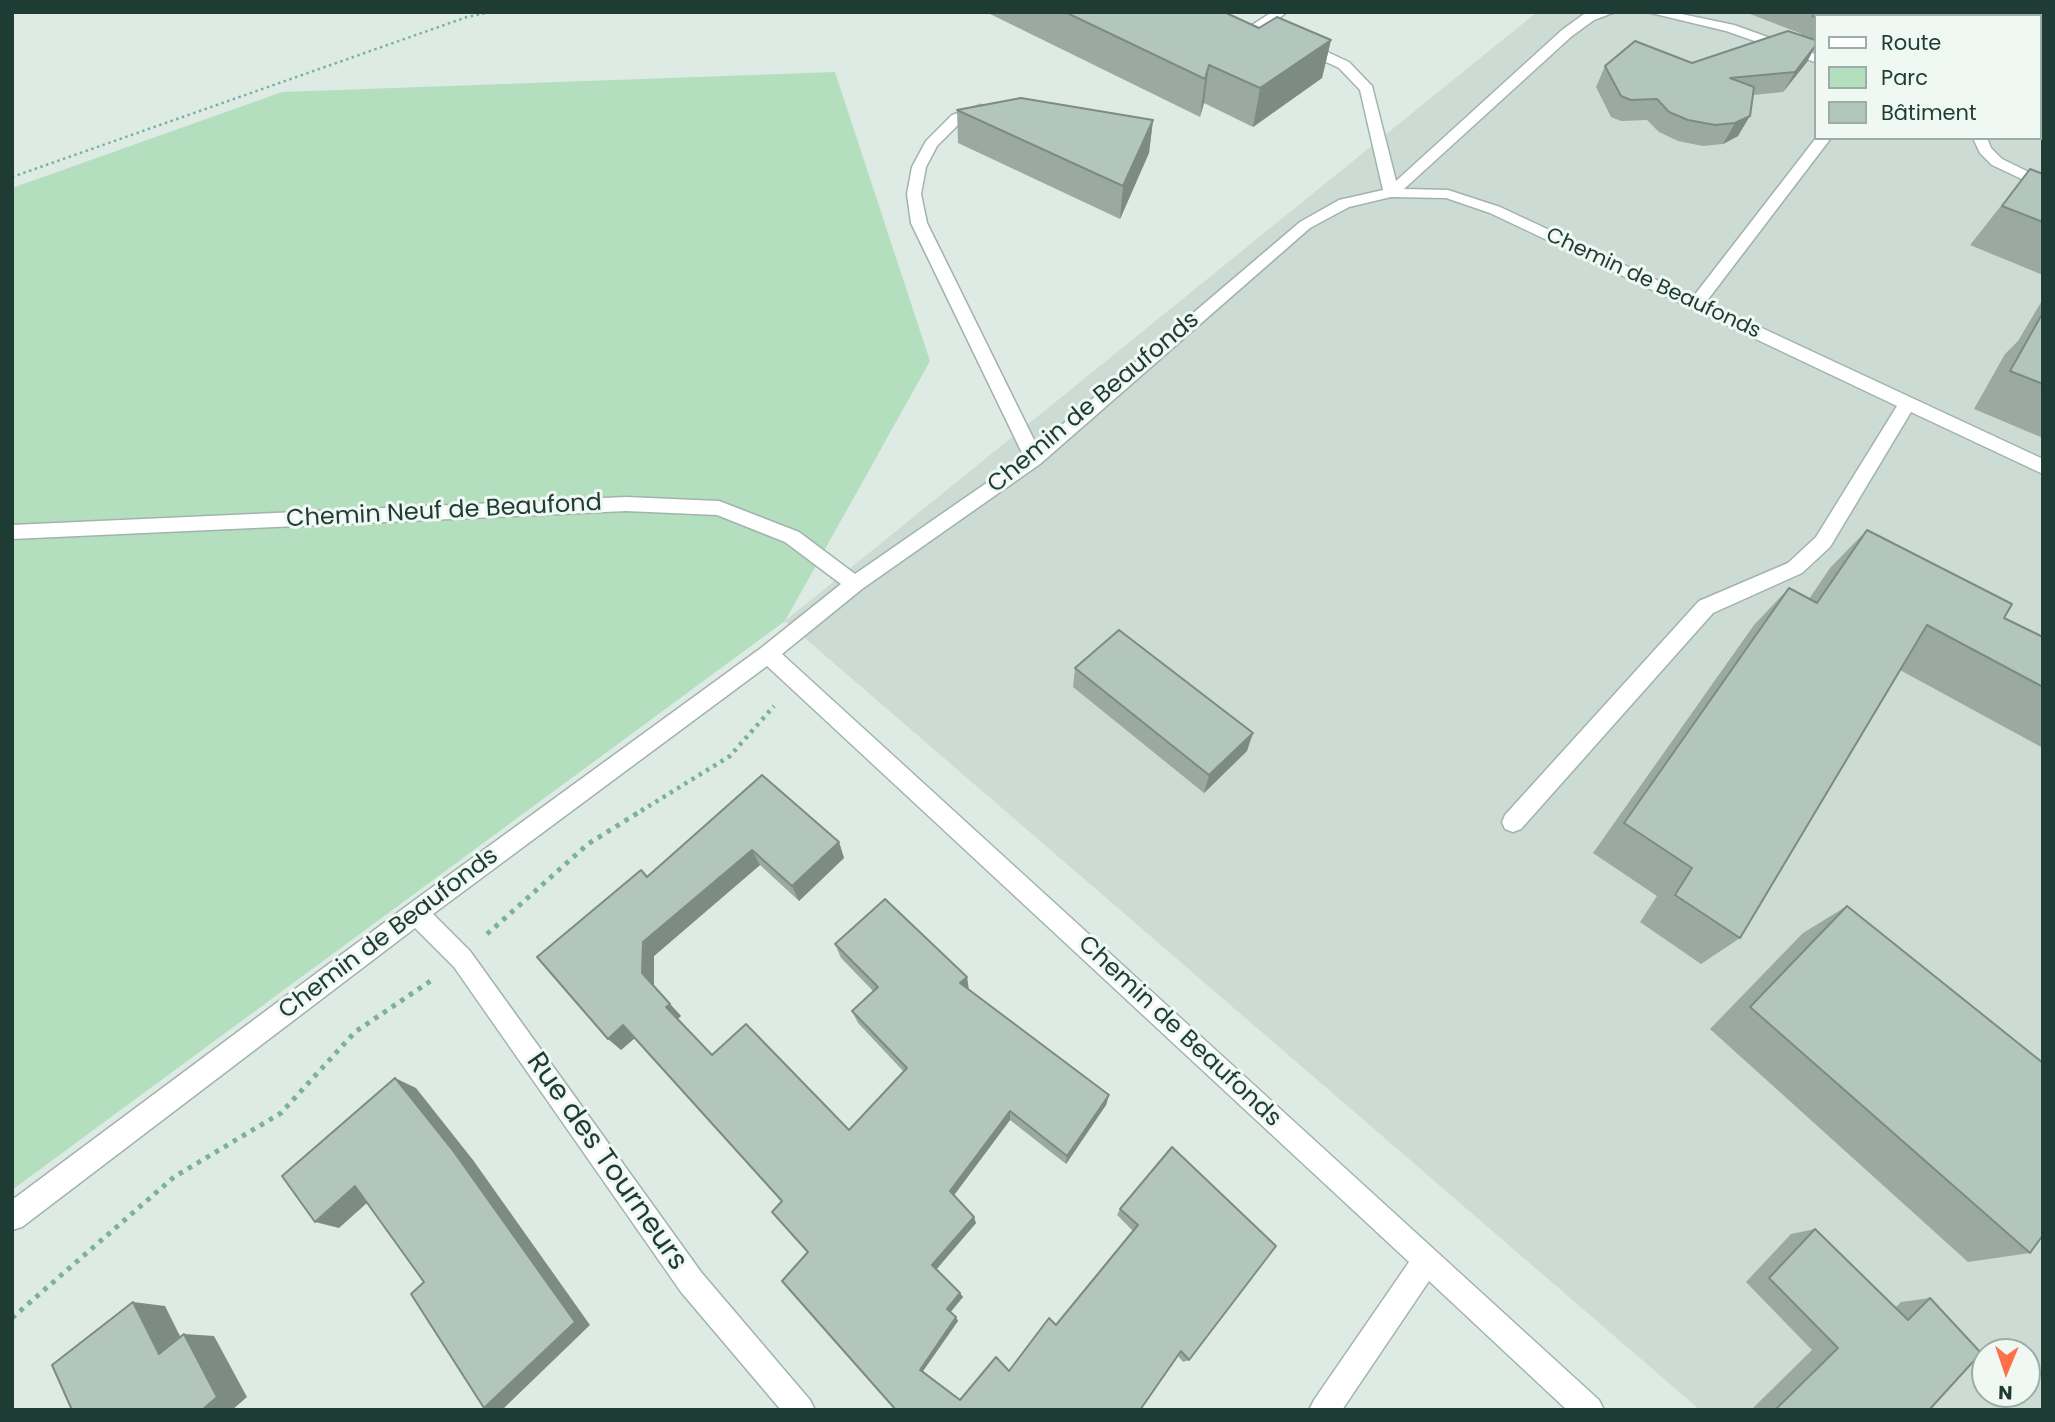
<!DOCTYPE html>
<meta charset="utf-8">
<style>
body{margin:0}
#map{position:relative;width:2055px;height:1422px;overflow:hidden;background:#deebe5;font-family:Poppins,sans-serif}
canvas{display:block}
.frame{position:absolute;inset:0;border:14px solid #1e3c33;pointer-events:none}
.legend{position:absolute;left:1814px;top:14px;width:228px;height:126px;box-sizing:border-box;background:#eff8f3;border:2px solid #9bada6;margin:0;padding:9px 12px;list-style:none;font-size:21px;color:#1e3c33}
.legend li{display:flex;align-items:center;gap:14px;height:35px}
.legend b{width:35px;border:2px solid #9bada6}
.north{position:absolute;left:1971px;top:1338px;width:70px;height:70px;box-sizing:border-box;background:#eff8f3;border:2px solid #9bada6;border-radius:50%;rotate:182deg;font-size:19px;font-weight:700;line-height:28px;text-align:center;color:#1e3c33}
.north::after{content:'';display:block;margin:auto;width:24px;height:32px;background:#fe7049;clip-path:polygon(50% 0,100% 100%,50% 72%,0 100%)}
</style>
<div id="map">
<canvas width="2055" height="1422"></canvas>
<div class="frame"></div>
<ul class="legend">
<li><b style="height:9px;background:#fff"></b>Route</li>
<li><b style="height:19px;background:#b4dfbf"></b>Parc</li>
<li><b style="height:19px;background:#b3c6be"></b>Bâtiment</li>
</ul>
<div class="north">N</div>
</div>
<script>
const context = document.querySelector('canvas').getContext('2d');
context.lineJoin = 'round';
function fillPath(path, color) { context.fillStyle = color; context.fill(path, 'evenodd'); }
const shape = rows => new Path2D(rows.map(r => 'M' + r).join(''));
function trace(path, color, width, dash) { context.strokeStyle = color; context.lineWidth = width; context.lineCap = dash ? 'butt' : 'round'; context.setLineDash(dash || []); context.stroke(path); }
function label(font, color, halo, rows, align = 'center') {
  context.font = font + ' Poppins,sans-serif'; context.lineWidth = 6; context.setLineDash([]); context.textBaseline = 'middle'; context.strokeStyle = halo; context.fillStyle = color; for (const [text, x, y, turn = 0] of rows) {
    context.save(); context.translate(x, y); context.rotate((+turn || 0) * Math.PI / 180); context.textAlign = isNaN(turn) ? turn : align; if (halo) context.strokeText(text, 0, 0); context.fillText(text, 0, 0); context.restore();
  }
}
fillPath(shape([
 [1537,12,2043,12,2043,1410,1700,1410,785,621],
 [1815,16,2039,16,2039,138,1815,138],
 [1985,1352,2027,1352,2027,1394,1985,1394]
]), '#ccdbd4');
fillPath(shape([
 [835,72,930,361,785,621,12,1190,12,188,282,92]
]), '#b4dfbf');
const minor = shape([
 [1272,12,1287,12,1262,31,1252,31,1252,25,1272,12],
 [1593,12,1615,12,1594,20,1572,36,1404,189,1448,190,1500,207,1693,297,1816,138,1831,138,1706,302,2043,459,2043,474,1911,412,1830,547,1802,573,1713,613,1521,829,1513,832,1505,829,1502,822,1505,815,1699,601,1788,563,1816,537,1897,406,1490,213,1446,198,1391,197,1349,207,1310,228,1040,464,862,589,782,654,1599,1400,1604,1410,1567,1410,1429,1281,1342,1410,1309,1410,1314,1400,1409,1262,767,666,433,914,470,951,701,1272,810,1400,815,1410,781,1410,681,1292,454,967,415,928,22,1227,12,1230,12,1200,408,905,761,648,841,584,785,542,717,515,626,511,12,539,12,525,626,497,719,501,799,532,855,574,1024,457,911,223,907,194,912,167,926,141,952,115,981,105,988,109,962,121,937,146,926,167,921,194,927,223,1037,446,1300,222,1339,200,1383,190,1360,90,1339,68,1298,49,1298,43,1308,43,1349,62,1372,86,1396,181,1562,30,1584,14,1593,12],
 [1647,12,1672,12,1734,25,1815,54,1815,62,1726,31,1647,12],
 [1973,138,1987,138,1991,148,2002,159,2043,179,2043,189,1992,165,1980,153,1973,138]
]);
trace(minor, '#a1b3ac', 3);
trace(shape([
 [12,177,467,17,490,12]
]), '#7bb29f', 2.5, [2.5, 3.5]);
trace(shape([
 [641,811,730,756,774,706]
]), '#7bb29f', 4.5, [3.5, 5]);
trace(shape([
 [487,934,588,844,644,809],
 [12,1318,174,1177,281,1113,355,1032,432,980]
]), '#7bb29f', 5, [4.5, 6]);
fillPath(minor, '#fff');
fillPath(shape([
 [986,12,1224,12,1259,28,1331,40,1322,78,1253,127,1204,103,1200,117],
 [1745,12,1966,12,1963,16,1815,16,1815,51,1813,51,1807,62,1783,92,1753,95,1738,136,1723,144,1703,146,1678,141,1659,132,1647,120,1621,121,1611,117,1596,87,1605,66,1692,63,1801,35,1802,34],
 [2043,30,2043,55,2039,52,2039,35],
 [957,110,1153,120,1149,153,1120,219,958,143],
 [2030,169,2043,174,2043,275,1970,245],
 [2043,299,2043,438,1974,409,2005,354,2018,341],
 [1867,530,2004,618,2043,637,2043,748,1900,670,1740,938,1701,964,1640,922,1657,896,1593,853,1754,625,1789,588,1809,599,1830,568],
 [1075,668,1247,751,1204,793,1073,687],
 [762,775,839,842,844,858,799,901,760,865,654,956,654,986,681,1016,678,1019,712,1055,849,1130,904,1072,858,1023,852,1011,873,991,841,958,835,944,967,977,968,990,1109,1095,1106,1105,1066,1164,1010,1120,954,1195,976,1223,936,1269,963,1297,951,1312,958,1321,923,1371,960,1399,1009,1371,1056,1325,1133,1231,1117,1215,1120,1209,1172,1147,1189,1360,1183,1362,1178,1356,1140,1410,896,1410,808,1252,782,1201,635,1038,621,1050,647,877],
 [1847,906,2030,1253,1968,1262,1710,1029,1803,933],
 [1815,1229,1895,1308,1901,1302,1930,1298,1929,1410,1754,1410,1753,1408,1812,1350,1746,1282,1791,1234]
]), '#9aaaa3');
fillPath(shape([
 [1331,40,1322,78,1253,127,1260,88],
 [1815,46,1807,62,1783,92,1795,72],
 [1209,65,1204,103,1200,117,1205,79],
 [1750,116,1738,136,1723,144,1735,123],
 [1153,120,1149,153,1120,219,1123,186],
 [1253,733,1247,751,1204,793,1209,775],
 [839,842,844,858,799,901,792,886],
 [752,850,760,865,654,956,654,986,642,973,643,942],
 [967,977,969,990,960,983],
 [670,1004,681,1016,677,1019,666,1007],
 [623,1025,636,1037,621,1050,608,1039],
 [395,1078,416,1088,473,1160,590,1325,504,1408,484,1408],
 [1109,1095,1106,1105,1066,1164,1067,1156],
 [1010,1111,1010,1120,952,1198,950,1191],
 [355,1186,377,1194,339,1228,315,1222],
 [974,1217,976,1223,936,1270,932,1265],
 [960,1293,963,1297,950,1312,947,1309],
 [133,1302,165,1306,190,1356,159,1354],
 [956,1317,958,1321,923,1371,962,1401,960,1400,920,1370],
 [184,1334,214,1336,247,1397,232,1410,202,1410]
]), '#7d8b85');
const building = shape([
 [1065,12,1224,12,1259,28,1277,17,1331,40,1260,88,1209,65,1205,79,1065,12],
 [1823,12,1940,12,1937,16,1815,16,1815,17,1812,16,1823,12],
 [1788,31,1815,40,1815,46,1795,72,1730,78,1754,87,1750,116,1735,123,1715,125,1688,120,1669,112,1657,99,1631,100,1621,96,1605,66,1635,41,1692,63,1788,31],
 [1021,98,1153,120,1123,186,957,110,1021,98],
 [2030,169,2043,174,2043,222,2002,206,2030,169],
 [2041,316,2043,316,2043,384,2010,371,2041,316],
 [1867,530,2012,604,2004,618,2043,637,2043,687,1927,625,1740,938,1675,895,1692,868,1624,823,1789,588,1817,603,1867,530],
 [1119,630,1253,733,1209,775,1075,668,1119,630],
 [762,775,839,842,792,886,752,850,643,942,642,973,670,1004,666,1007,712,1055,746,1024,849,1130,907,1068,852,1011,878,987,835,944,885,899,967,977,960,983,1109,1095,1067,1156,1010,1111,950,1191,974,1217,932,1265,960,1293,947,1309,956,1317,920,1370,960,1400,996,1357,1009,1371,1049,1318,1056,1325,1138,1225,1120,1209,1172,1147,1276,1246,1189,1360,1181,1351,1140,1410,896,1410,782,1281,808,1252,772,1212,782,1201,623,1025,608,1039,537,957,641,870,647,877,762,775],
 [1847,906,2043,1063,2043,1235,2030,1253,1750,1007,1847,906],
 [395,1078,454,1152,575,1322,484,1408,411,1294,424,1282,355,1186,315,1222,282,1176,395,1078],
 [1815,1229,1908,1320,1930,1298,1981,1353,1929,1410,1779,1410,1777,1408,1838,1348,1769,1278,1815,1229],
 [133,1302,159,1354,184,1334,217,1397,202,1410,72,1410,52,1365,133,1302]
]);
fillPath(building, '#b3c6be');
trace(building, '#7d8b85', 2);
label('21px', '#1e3c33', '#eff8f3', [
 ["Chemin de Beaufonds",1653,284,25]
]);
label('24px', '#1e3c33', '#eff8f3', [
 ["Chemin de Beaufonds",1094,403,-40],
 ["Chemin Neuf de Beaufond",444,512,-3],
 ["Chemin de Beaufonds",389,934,-37],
 ["Chemin de Beaufonds",1179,1032,43]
]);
label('28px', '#1e3c33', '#eff8f3', [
 ["Rue des Tourneurs",606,1162,55]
]);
</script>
